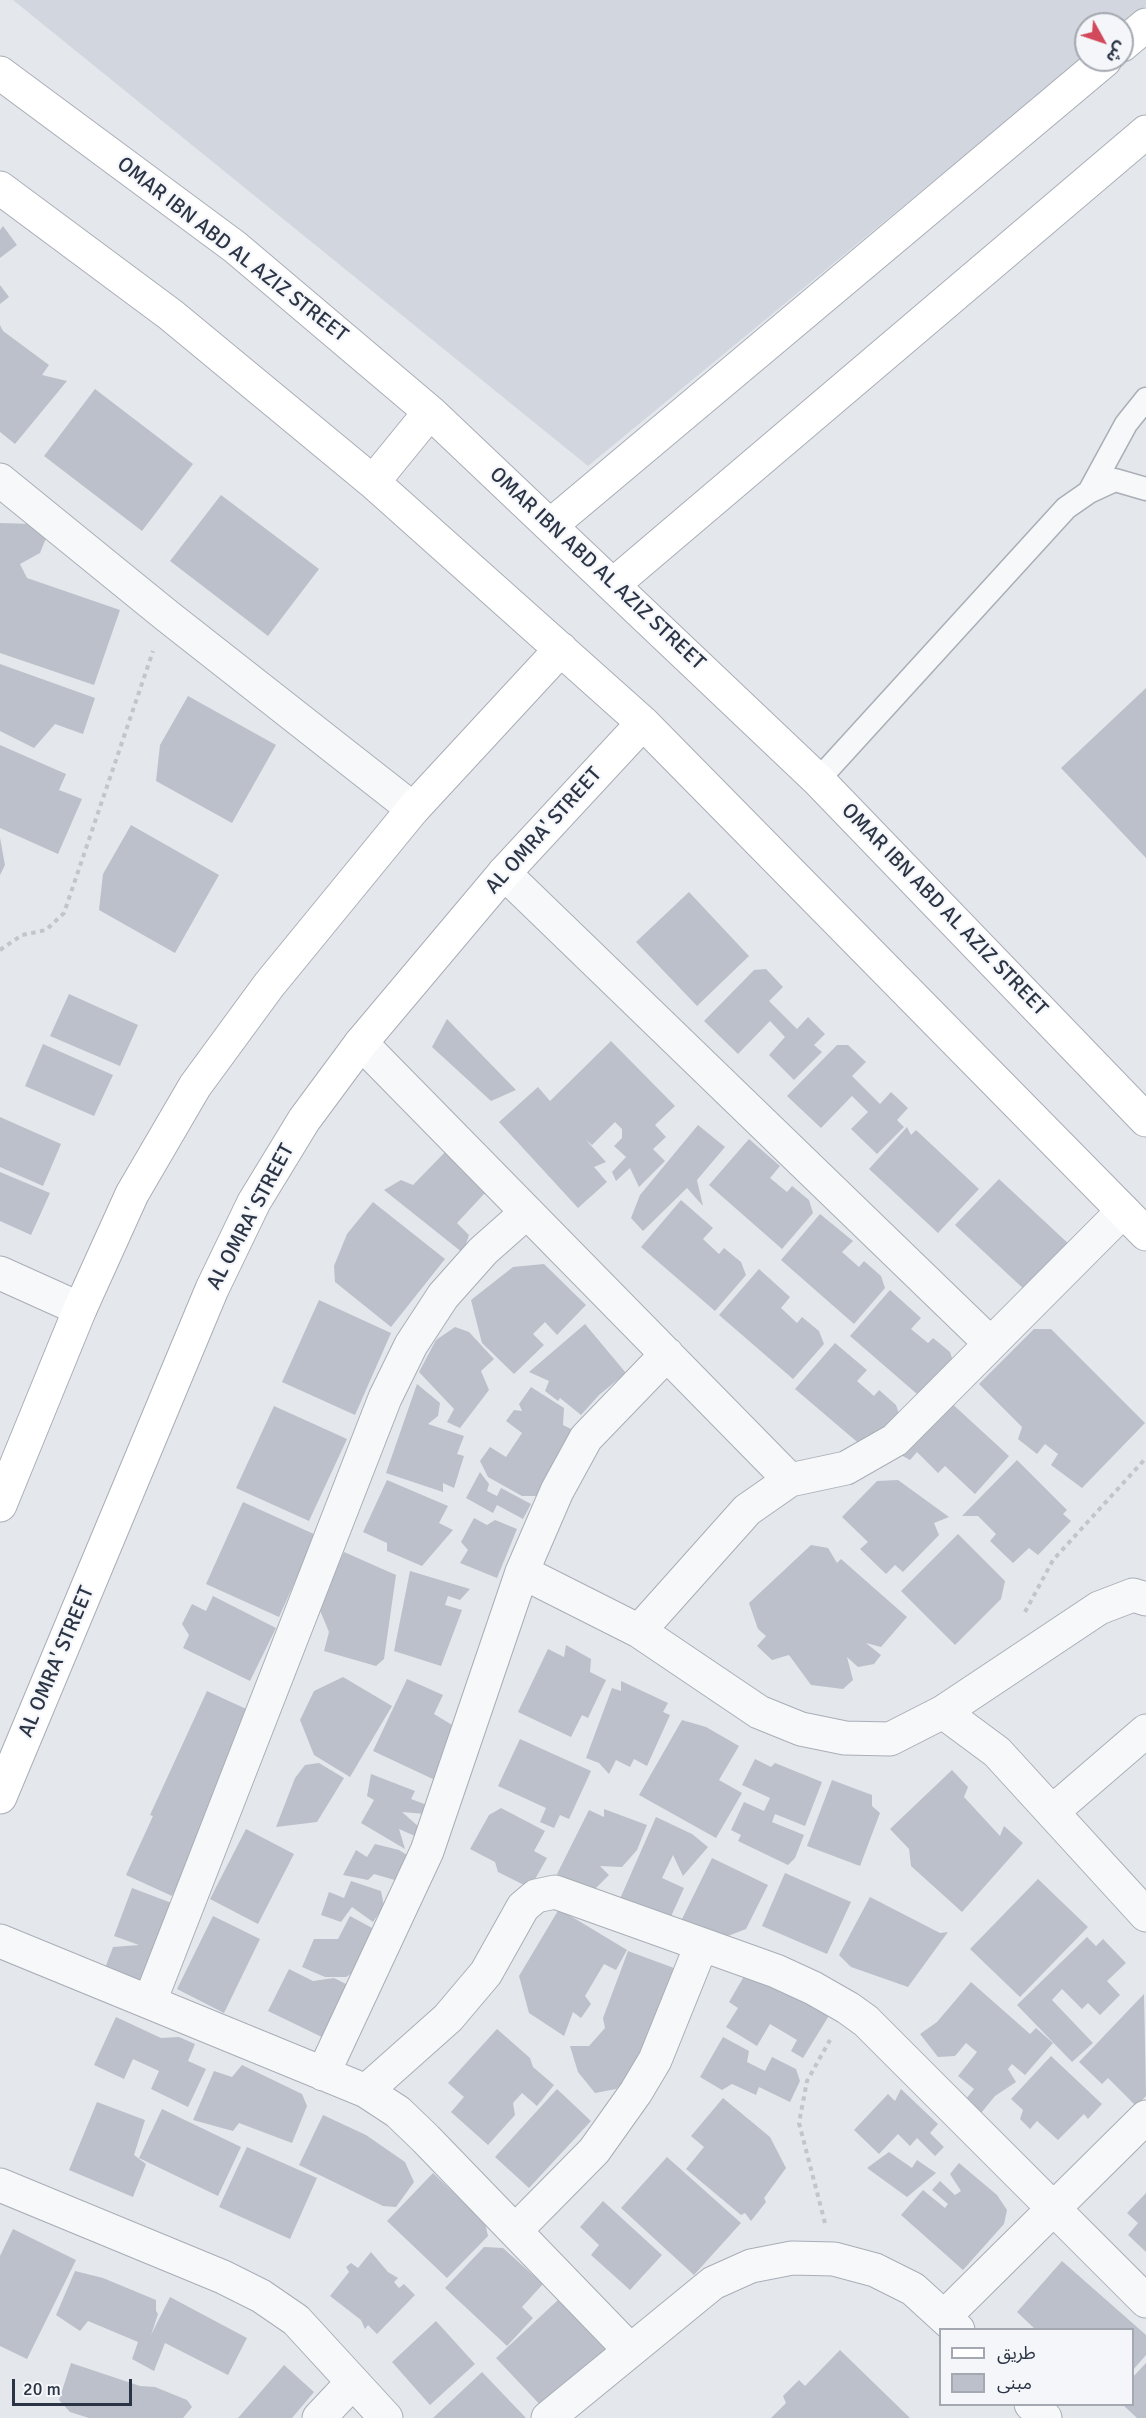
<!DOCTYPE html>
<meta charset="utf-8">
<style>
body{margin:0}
#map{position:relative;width:1146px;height:2418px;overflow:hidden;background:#e4e7ec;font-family:Signika,"Noto Sans Arabic",sans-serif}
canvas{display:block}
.legend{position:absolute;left:939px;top:2328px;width:195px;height:78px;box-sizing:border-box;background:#f4f6f9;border:2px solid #a4a8b1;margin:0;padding:8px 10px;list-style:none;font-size:18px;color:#2b3445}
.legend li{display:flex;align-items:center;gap:12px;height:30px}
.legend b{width:30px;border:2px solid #a4a8b1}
.north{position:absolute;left:1074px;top:12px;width:60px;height:60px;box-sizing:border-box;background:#f4f6f9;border:2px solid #a4a8b1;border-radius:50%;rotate:130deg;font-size:16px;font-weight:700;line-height:24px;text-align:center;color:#2b3445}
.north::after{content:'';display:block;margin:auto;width:21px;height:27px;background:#d1495b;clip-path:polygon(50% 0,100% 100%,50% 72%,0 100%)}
.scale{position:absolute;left:12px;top:2379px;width:120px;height:27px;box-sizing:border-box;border:3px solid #2b3445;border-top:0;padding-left:8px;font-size:18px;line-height:21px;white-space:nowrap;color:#2b3445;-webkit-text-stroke:4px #f4f6f9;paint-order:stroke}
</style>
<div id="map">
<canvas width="1146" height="2418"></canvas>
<ul class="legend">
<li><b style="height:8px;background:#fff"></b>طريق</li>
<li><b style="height:16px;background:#bbc0ca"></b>مبنى</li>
</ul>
<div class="north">ش</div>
<div class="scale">20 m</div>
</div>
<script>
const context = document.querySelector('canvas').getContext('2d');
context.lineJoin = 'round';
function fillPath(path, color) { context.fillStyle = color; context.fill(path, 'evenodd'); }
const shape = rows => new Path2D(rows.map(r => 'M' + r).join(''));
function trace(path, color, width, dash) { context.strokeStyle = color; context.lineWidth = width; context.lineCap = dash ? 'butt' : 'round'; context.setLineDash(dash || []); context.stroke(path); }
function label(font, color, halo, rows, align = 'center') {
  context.font = font + ' Signika,sans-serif'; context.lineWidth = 4.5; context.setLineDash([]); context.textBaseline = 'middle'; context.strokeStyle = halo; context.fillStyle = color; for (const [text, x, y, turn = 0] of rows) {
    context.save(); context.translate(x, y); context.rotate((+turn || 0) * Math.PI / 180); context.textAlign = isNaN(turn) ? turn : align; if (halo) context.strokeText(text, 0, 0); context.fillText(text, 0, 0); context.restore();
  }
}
fillPath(shape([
 [13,0,1146,0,1146,6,1122,25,1086,24,1086,55,588,466]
]), '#d2d6de');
fillPath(shape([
 [3,226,17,245,0,258,0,230],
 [0,285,9,297,0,304],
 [0,325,3,331,49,365,42,375,67,381,15,444,0,432],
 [95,389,193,464,142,531,44,456],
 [221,495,319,569,268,636,170,561],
 [0,523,34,524,49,531,40,553,20,564,27,578,120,610,94,685,0,653],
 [0,664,95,698,83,734,55,724,34,748,0,731],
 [1146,688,1146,858,1061,768],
 [188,696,276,745,232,823,156,781,160,745],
 [0,745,66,774,59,790,82,799,58,854,0,828],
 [131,825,219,875,175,953,99,910,103,874],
 [0,838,5,865,0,875],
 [689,892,749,956,697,1006,636,942],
 [766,969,783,987,769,1001,797,1029,808,1017,825,1034,814,1045,822,1052,794,1080,769,1055,785,1037,770,1021,738,1054,704,1021,754,970],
 [69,994,138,1025,120,1066,50,1036],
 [447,1019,516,1090,491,1101,432,1047],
 [611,1041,675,1106,655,1125,666,1137,653,1149,665,1161,639,1187,630,1168,616,1181,612,1172,626,1157,614,1146,622,1138,622,1129,615,1122,592,1145,586,1140,606,1162,594,1167,607,1182,578,1208,499,1122,538,1087,550,1101],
 [43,1044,113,1075,94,1116,25,1086],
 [837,1045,848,1045,866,1062,852,1076,880,1104,891,1092,908,1108,897,1120,904,1127,877,1154,851,1129,868,1112,852,1096,821,1128,787,1096],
 [0,1117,61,1144,43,1186,0,1167],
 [698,1125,725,1147,697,1180,703,1206,687,1188,643,1231,631,1218,640,1195],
 [907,1127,911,1135,916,1130,979,1189,938,1233,869,1169],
 [749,1139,780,1166,770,1178,787,1192,792,1186,809,1200,813,1213,782,1249,709,1185],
 [449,1148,503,1201,484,1194,457,1223,469,1235,463,1253,384,1190,401,1180,413,1185],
 [0,1172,50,1193,31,1235,0,1221],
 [999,1179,1071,1246,1027,1292,955,1225],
 [681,1200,713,1228,703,1239,719,1254,724,1248,741,1262,746,1275,715,1311,641,1247],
 [373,1202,445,1259,391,1327,335,1282,334,1266,347,1234],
 [820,1214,853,1241,842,1252,859,1267,864,1261,881,1276,885,1288,854,1324,781,1260],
 [544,1264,586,1305,557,1335,545,1322,533,1334,544,1345,514,1374,482,1343,471,1300,513,1267],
 [759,1269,790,1297,781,1308,797,1323,802,1317,819,1331,824,1344,793,1379,719,1315],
 [890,1290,921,1318,911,1329,928,1343,933,1338,950,1352,954,1364,924,1400,850,1336],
 [319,1300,391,1333,355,1415,282,1382],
 [585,1324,626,1373,599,1395,581,1415,560,1398,558,1401,545,1391,549,1381,529,1372],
 [455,1327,469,1332,494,1359,481,1371,489,1390,460,1428,447,1422,454,1409,419,1372,436,1340],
 [1034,1329,1051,1329,1145,1423,1082,1488,1051,1465,1058,1454,1045,1444,1037,1454,1018,1439,1022,1427,979,1384],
 [835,1343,867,1370,857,1381,874,1396,879,1390,896,1405,900,1417,869,1452,795,1389],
 [417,1384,440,1403,438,1416,428,1424,464,1436,457,1454,464,1456,454,1488,443,1483,443,1492,386,1473],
 [531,1387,564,1408,563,1425,577,1432,547,1496,522,1496,488,1477,480,1461,490,1447,506,1457,522,1433,506,1421,514,1410,522,1411,519,1404],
 [948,1400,1009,1456,975,1494,945,1466,938,1473,917,1452,910,1460,899,1454],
 [274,1406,347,1439,309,1521,236,1488],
 [1017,1460,1067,1510,1063,1514,1071,1521,1038,1555,1029,1548,1013,1563,990,1541,996,1534,978,1516,962,1516],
 [480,1472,489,1484,487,1491,497,1496,501,1488,531,1504,523,1519,497,1505,493,1513,466,1498],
 [387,1480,448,1506,439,1523,453,1530,422,1566,387,1551,387,1543,363,1532],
 [898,1480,949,1517,934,1523,939,1535,903,1572,895,1565,886,1574,860,1549,868,1542,842,1517,877,1481],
 [243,1502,316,1535,279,1617,206,1584],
 [474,1518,487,1525,495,1520,517,1529,497,1578,460,1563,468,1550,461,1542],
 [958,1534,1005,1581,1001,1599,955,1645,901,1591],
 [811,1545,828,1548,837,1563,841,1559,907,1617,881,1647,866,1643,881,1655,874,1664,858,1667,847,1657,853,1680,843,1689,811,1685,789,1655,772,1660,757,1646,766,1636,758,1629,749,1603],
 [344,1552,396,1575,384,1659,376,1666,324,1651,329,1632,319,1608],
 [410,1571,470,1589,460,1600,448,1596,445,1605,462,1610,441,1666,394,1651],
 [213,1596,276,1628,250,1681,183,1648,189,1635,182,1624,192,1604,206,1611],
 [566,1645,591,1659,590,1672,606,1680,588,1718,582,1715,571,1737,518,1712,548,1649,564,1657],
 [343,1677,392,1706,350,1777,314,1755,300,1720,314,1691],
 [407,1679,443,1695,434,1714,462,1731,435,1780,373,1751],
 [621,1681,668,1703,663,1712,670,1715,647,1766,634,1759,630,1767,616,1760,609,1774,599,1763,586,1758,612,1688,621,1691],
 [207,1691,255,1713,172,1896,126,1875,153,1816,150,1815],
 [682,1720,706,1727,739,1746,719,1780,742,1793,716,1838,639,1795],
 [520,1739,591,1771,569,1819,560,1815,554,1828,540,1822,546,1808,498,1786],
 [755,1759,771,1767,775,1763,822,1782,805,1826,775,1814,772,1822,804,1835,795,1858,788,1865,738,1841,741,1835,731,1830,744,1802,764,1811,770,1798,742,1785],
 [319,1763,344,1778,317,1822,276,1827,295,1778,305,1765],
 [952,1770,968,1787,964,1797,1000,1836,1004,1826,1023,1843,962,1912,911,1866,909,1849,890,1829],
 [371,1774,415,1791,411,1799,427,1805,426,1814,402,1812,419,1827,415,1836,399,1829,405,1849,361,1823,374,1800,367,1796],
 [832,1780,872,1795,872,1806,880,1813,860,1866,807,1846],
 [501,1808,545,1831,534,1851,547,1858,530,1888,498,1872,495,1862,470,1849,489,1815],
 [604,1809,647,1825,637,1850,622,1867,600,1866,609,1875,592,1892,557,1874,589,1810,604,1817],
 [656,1817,692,1834,708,1847,683,1876,673,1855,662,1878,684,1888,668,1923,619,1901],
 [246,1829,294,1854,258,1924,210,1899],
 [375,1844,399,1850,413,1859,398,1881,374,1874,368,1880,343,1875,356,1850,367,1857],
 [712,1858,768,1885,746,1929,715,1941,680,1923],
 [785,1873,851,1902,827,1954,762,1926],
 [1038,1879,1088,1927,1020,1997,970,1949],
 [351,1881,381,1891,384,1906,373,1922,352,1907,341,1922,321,1915,329,1892,344,1898],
 [132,1888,185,1908,151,1995,102,1976,113,1947,139,1945,114,1936],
 [870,1897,940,1933,948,1932,908,1987,851,1967,839,1955],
 [559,1909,627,1950,616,1970,604,1964,585,1996,591,2004,581,2018,573,2012,564,2036,529,2013,519,1976],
 [213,1916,260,1939,224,2013,177,1989],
 [350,1916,385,1935,361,1968,346,1977,325,1977,302,1967,314,1939,338,1939],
 [1087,1937,1096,1946,1103,1939,1126,1963,1107,1981,1120,1995,1100,2015,1088,2003,1082,2009,1062,1989,1052,2000,1093,2043,1072,2062,1017,2005],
 [628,1951,682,1971,647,2063,616,2089,595,2093,578,2072,570,2046,589,2046,605,2028,603,2018],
 [750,1966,830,2014,803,2058,791,2051,797,2040,770,2024,757,2046,726,2027,738,2008,729,2002],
 [289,1969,313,1981,334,1978,360,1991,326,2039,268,2011],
 [971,1982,1030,2034,1036,2028,1053,2043,1025,2075,1012,2064,1008,2069,1016,2082,995,2096,977,2118,961,2105,974,2089,958,2076,977,2052,966,2043,955,2056,938,2057,920,2034,937,2022],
 [1144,1994,1146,2096,1136,2106,1108,2078,1102,2084,1079,2062],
 [116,2017,161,2038,179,2037,195,2044,188,2061,206,2069,188,2107,151,2089,159,2071,133,2059,124,2079,94,2065],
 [497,2029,530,2058,533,2067,554,2085,537,2106,522,2093,513,2103,515,2115,488,2145,451,2112,464,2097,448,2083],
 [723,2037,749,2051,747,2062,765,2071,772,2057,796,2069,800,2081,790,2102,759,2087,756,2095,732,2084,722,2090,700,2077],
 [1051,2056,1102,2104,1088,2119,1084,2114,1058,2140,1037,2121,1030,2129,1020,2119,1023,2110,1011,2099],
 [242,2065,302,2094,307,2106,292,2143,239,2123,233,2131,193,2120,214,2071,232,2077],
 [557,2089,591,2121,529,2188,495,2157],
 [901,2089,938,2124,930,2133,944,2147,935,2156,917,2138,910,2146,898,2134,879,2154,854,2130,888,2094,895,2101],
 [723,2098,770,2137,786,2168,764,2198,766,2202,751,2221,745,2213,741,2215,686,2169,704,2147,691,2136],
 [97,2102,145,2120,134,2155,146,2164,133,2197,69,2170],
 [162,2109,241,2147,218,2196,139,2158],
 [323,2115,366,2135,405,2162,414,2182,396,2207,383,2206,299,2165],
 [247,2147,317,2178,290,2239,219,2207],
 [889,2152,912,2168,917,2160,936,2173,907,2197,867,2168],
 [667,2157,741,2223,694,2275,621,2208],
 [959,2163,997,2195,1007,2210,1004,2224,963,2270,901,2215,923,2190,945,2208,948,2204,932,2190,940,2181,955,2195,961,2191,950,2174],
 [433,2173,485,2223,488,2236,447,2278,387,2221],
 [1146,2193,1146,2252,1128,2235,1138,2223,1127,2213],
 [603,2201,662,2255,630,2290,591,2255,599,2245,580,2227],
 [13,2229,76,2260,27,2359,0,2346,0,2256],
 [484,2247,503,2248,543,2284,522,2307,533,2318,507,2346,445,2288],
 [371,2252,388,2272,398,2278,394,2282,399,2288,404,2284,415,2295,377,2334,368,2325,365,2329,361,2320,330,2296,349,2272,346,2267,351,2263,358,2268],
 [1062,2261,1146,2335,1146,2355,1132,2371,1132,2330,1036,2330,1017,2312],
 [75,2271,103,2278,156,2300,156,2311,158,2314,151,2335,170,2297,247,2338,228,2375,165,2343,154,2371,132,2359,138,2342,88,2321,80,2331,56,2315],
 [558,2300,607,2351,545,2410,496,2358],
 [436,2321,475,2364,430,2405,392,2362],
 [840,2350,910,2418,771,2418,786,2403,783,2396,799,2380,805,2386],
 [71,2363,140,2386,155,2387,187,2400,192,2407,183,2418,89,2418,70,2412,59,2400],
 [1146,2363,1146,2418,1137,2418,1122,2404,1132,2404,1132,2378],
 [284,2365,314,2392,292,2418,238,2418],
 [482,2372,526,2418,433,2418]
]), '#bbc0ca');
const lane = shape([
 [1089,492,1126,424,1146,399],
 [818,780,1066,508,1089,492,1115,480,1146,489]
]);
const street = shape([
 [0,480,166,615,413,809],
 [504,873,990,1343],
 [361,1043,790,1480],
 [0,1273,80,1309],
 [522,1572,639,1631,759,1712,801,1729,845,1738,890,1739,943,1712,997,1752,1146,1915],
 [639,1631,747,1510,790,1480,846,1468,895,1440,1123,1211],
 [943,1712,1099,1608,1133,1595,1146,1599],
 [1052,1812,1146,1731],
 [0,1941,366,2091,398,2112,426,2139,629,2349],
 [150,2001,385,1398,411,1345,443,1296,483,1251,527,1212],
 [323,2074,427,1851,522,1572,557,1491,586,1438,667,1354],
 [366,2091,448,2018,486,1973,523,1907,536,1896,555,1892,776,1971,813,1988,848,2008,866,2021,1146,2301],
 [0,2185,223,2277,261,2296,296,2320,386,2418],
 [515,2231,594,2151,636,2092,655,2060,701,1946],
 [945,2316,1146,2117],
 [1031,2404,1045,2418],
 [319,2418,352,2383],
 [548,2418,713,2283,751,2266,792,2258,834,2259,875,2270,913,2289,958,2330]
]);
const secondary = shape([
 [1122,45,1146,25],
 [0,73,235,247,430,412,818,780,1146,1120],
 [0,188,171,315,373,482,643,723,1146,1234],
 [373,482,430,412],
 [551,525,1105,60],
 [614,584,1146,132],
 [0,1505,80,1309,132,1194,195,1086,269,985,413,809,561,649],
 [0,1797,212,1289,254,1202,304,1120,361,1043,504,873,643,723]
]);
trace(lane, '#a9aeb7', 25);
trace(street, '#a9aeb7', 35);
trace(secondary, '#a9aeb7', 35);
trace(shape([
 [0,950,22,935,46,930,64,913,153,651],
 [1025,1612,1053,1560,1146,1458],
 [825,2223,799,2123,807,2081,830,2040]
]), '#c2c5cb', 4, [4.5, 4.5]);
trace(lane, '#f7f8fa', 22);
trace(street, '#f7f8fa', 33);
trace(secondary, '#fff', 33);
label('21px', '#2b3445', '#f4f6f9', [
 ["OMAR IBN ABD AL AZIZ STREET",232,250,38],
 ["OMAR IBN ABD AL AZIZ STREET",597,569,43],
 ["AL OMRA' STREET",544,831,-48],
 ["OMAR IBN ABD AL AZIZ STREET",944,910,46],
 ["AL OMRA' STREET",251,1217,-62],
 ["AL OMRA' STREET",57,1662,-67]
]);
</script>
